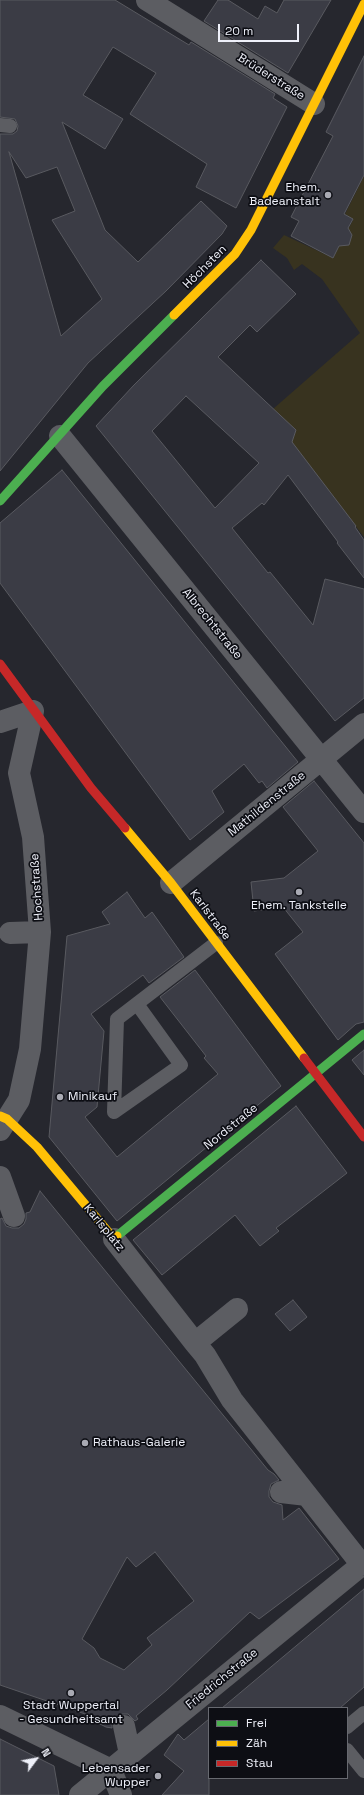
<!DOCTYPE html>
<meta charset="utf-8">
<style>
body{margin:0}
#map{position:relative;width:364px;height:1795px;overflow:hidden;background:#26272e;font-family:"Space Grotesk",sans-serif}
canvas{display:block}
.legend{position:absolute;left:208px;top:1707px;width:140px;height:72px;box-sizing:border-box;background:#0d0e14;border:1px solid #676970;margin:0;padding:5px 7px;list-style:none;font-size:12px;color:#eff1fa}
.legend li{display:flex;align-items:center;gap:8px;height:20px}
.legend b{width:20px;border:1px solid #676970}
.north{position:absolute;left:16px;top:1739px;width:40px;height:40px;-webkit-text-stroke:3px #0d0e14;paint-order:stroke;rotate:58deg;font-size:11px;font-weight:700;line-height:16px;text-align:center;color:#eff1fa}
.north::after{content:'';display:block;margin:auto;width:14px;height:18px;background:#eff1fa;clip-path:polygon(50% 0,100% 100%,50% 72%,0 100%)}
.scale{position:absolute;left:218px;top:24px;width:81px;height:18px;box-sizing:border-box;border:2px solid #eff1fa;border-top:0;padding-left:5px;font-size:12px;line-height:14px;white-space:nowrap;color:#eff1fa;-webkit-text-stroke:3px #0d0e14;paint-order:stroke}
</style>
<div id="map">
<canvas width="364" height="1795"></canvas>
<ul class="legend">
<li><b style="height:5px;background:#4caf50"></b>Frei</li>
<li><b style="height:5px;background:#ffc107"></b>Zäh</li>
<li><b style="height:5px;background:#c62828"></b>Stau</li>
</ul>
<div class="north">N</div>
<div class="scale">20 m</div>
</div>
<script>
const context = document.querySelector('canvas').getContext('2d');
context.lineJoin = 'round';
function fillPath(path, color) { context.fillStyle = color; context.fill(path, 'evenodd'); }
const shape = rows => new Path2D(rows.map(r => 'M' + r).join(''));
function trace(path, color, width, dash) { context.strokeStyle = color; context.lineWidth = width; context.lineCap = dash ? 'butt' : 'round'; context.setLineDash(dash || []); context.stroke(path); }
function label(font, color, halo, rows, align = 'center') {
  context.font = font + ' "Space Grotesk",sans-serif'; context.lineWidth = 3.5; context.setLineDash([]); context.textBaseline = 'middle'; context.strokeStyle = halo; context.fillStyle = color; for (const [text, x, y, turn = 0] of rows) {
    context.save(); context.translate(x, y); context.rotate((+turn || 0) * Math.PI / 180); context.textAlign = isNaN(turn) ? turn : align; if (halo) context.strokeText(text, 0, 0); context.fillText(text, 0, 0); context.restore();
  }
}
fillPath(shape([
 [364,176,364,537,291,442,295,430,273,409,360,333,322,279,302,264,294,270,287,258,273,248,284,235,333,258,353,220,345,214]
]), '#38331f');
const building = shape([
 [0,0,115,0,189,45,191,42,275,94,273,98,287,107,236,208,196,187,207,164,130,114,156,73,113,47,83,95,123,119,105,149,62,122,105,230,138,262,201,201,227,226,222,234,166,291,88,363,0,471,0,134,13,134,17,131,18,126,15,119,0,117,0,0],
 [9,152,26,178,57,167,75,211,52,220,102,299,61,336,9,152],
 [218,0,228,0,258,19,265,6,277,13,284,0,331,0,288,73,204,21,218,0],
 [364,56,364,175,344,214,353,219,348,228,352,235,349,245,339,246,333,258,291,236,299,221,291,217,333,136,326,132,364,56],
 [261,260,296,294,257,332,250,325,218,357,296,430,292,442,356,526,355,527,364,540,364,578,337,543,338,542,288,475,264,505,262,503,232,528,268,573,270,572,313,625,325,579,364,589,364,698,335,721,96,426,134,385,261,260],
 [186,396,259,463,215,508,152,431,186,396],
 [62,470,298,762,267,788,262,781,259,783,244,764,212,791,224,812,190,840,0,583,0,523,62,470],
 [314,781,364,843,364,1022,356,1024,338,1040,275,954,303,932,283,907,254,911,251,882,284,878,318,851,283,807,314,781],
 [127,892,145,918,152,912,184,957,149,983,143,975,91,1014,104,1031,97,1107,85,1117,117,1157,218,1074,204,1058,206,1056,160,997,195,970,281,1086,117,1221,49,1137,67,936,110,924,102,912,127,892],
 [364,1050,364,1075,352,1060,364,1050],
 [296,1106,347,1173,276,1228,279,1231,260,1246,235,1215,162,1275,133,1240,296,1106],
 [40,1191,268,1470,274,1474,279,1480,271,1484,269,1491,269,1497,273,1502,282,1505,283,1520,299,1508,339,1559,259,1619,250,1612,167,1690,136,1716,138,1719,135,1721,128,1714,121,1714,115,1717,112,1722,112,1728,106,1727,96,1722,91,1716,0,1685,0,1219,2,1218,6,1226,12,1228,19,1228,24,1224,26,1219,26,1213,30,1212,40,1191],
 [155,1552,194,1601,147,1638,152,1645,124,1670,100,1658,94,1648,82,1639,127,1557,136,1567,155,1552],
 [293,1300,307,1317,290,1331,275,1314,293,1300],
 [364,1589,364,1687,340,1708,222,1708,364,1589],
 [209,1719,209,1795,162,1795,184,1771,164,1755,178,1734,184,1740,209,1719],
 [0,1739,54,1766,59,1795,0,1795,0,1739]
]);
fillPath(building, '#3b3c45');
trace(building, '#595a60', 1);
trace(shape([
 [0,125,10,126],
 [114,1112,117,1019,216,943],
 [114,1112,181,1065,137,1004],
 [347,1727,364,1713],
 [347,1750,364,1771]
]), '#5c5d62', 14);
trace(shape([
 [147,0,314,104],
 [60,436,364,812],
 [0,722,33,711],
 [171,883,364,724],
 [10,933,40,932],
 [0,1130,19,1100,30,1049,40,932,33,837,19,773,33,711],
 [0,1177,14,1216],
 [114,1239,195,1343,237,1309],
 [195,1343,205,1355,232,1400,362,1565],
 [281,1492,307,1495],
 [0,1716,111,1770],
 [124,1726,130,1754],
 [111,1770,121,1795],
 [80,1795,364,1563]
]), '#5c5d62', 22);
trace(shape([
 [0,501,103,386,174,315],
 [117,1236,364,1034]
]), '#4caf50', 9);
trace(shape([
 [174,315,235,254,251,230,364,4],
 [125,828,171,883,304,1058],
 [0,1116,7,1119,37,1147,114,1239,117,1236]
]), '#ffc107', 9);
trace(shape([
 [0,664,91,788,125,828],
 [304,1058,364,1137]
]), '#c62828', 9);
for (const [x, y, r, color] of [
 [328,195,4,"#a9aab3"],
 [299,892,4,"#a9aab3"],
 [60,1097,4,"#a9aab3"],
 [85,1443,4,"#a9aab3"],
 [71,1693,4,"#a9aab3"],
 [158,1776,4,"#a9aab3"]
]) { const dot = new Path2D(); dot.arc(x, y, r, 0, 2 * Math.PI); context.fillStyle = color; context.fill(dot); trace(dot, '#0d0e14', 1.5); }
label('12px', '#eff1fa', '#0d0e14', [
 ["Brüderstraße",271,77,32],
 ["Höchsten",205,267,-45],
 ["Albrechtstraße",212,624,51],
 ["Mathildenstraße",267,804,-39],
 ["Hochstraße",37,887,-94],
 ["Karlstraße",210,915,53],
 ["Nordstraße",231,1127,-39],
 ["Karlsplatz",104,1228,51],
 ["Friedrichstraße",222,1679,-39]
]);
label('12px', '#eff1fa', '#0d0e14', [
 ["Ehem.",320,188],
 ["Badeanstalt",320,202],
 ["Ehem. Tankstelle",299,906,"center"],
 ["Minikauf",68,1097,"left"],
 ["Rathaus-Galerie",93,1443,"left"],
 ["Stadt Wuppertal",71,1706,"center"],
 ["- Gesundheitsamt",71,1720,"center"],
 ["Lebensader",150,1769],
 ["Wupper",150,1783]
], 'right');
</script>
